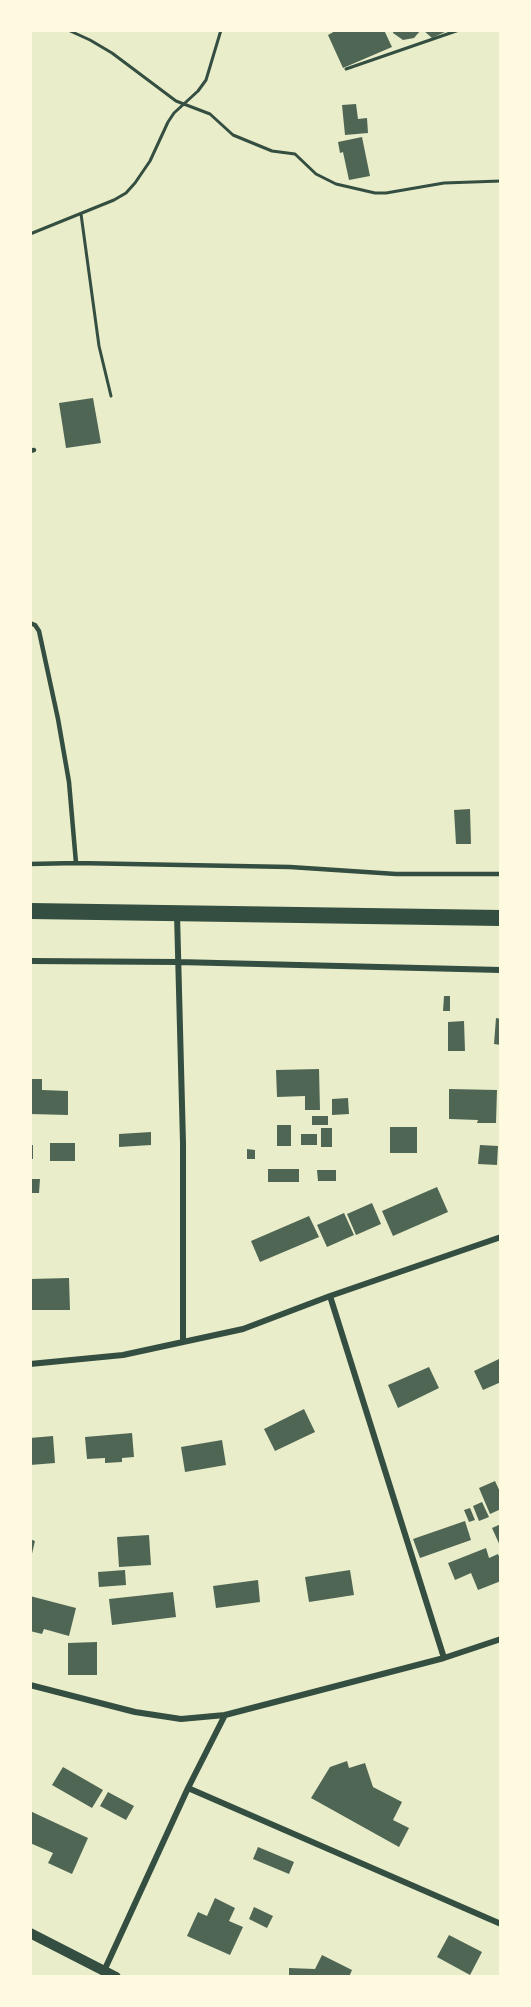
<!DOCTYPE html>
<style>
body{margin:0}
#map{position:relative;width:531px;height:2007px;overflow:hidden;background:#e9edc9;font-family:"Source Sans 3",sans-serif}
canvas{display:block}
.frame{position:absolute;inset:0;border:32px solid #fefae0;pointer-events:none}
</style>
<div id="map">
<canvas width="531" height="2007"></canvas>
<div class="frame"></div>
</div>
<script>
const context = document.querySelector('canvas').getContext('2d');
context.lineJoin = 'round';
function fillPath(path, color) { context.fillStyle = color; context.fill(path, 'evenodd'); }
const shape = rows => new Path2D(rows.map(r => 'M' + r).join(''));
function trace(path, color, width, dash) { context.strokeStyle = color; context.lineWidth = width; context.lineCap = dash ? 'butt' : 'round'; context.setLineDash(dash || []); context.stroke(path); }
fillPath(shape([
 [337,30,384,30,392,47,343,68,328,35],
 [393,30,421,30,414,38,403,40,393,33],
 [423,30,449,30,432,38],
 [356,104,358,119,367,118,368,133,345,135,342,105],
 [362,137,370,176,349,180,343,152,340,153,338,142],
 [93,398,101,443,66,448,59,403],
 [470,809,471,844,456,844,454,810],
 [444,996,450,996,450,1011,443,1011],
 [496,1018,501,1019,501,1045,494,1044],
 [464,1021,465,1051,448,1051,448,1022],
 [319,1069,320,1110,305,1110,305,1096,277,1097,276,1070],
 [30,1079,42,1079,42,1090,68,1091,68,1115,30,1114],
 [449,1089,497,1090,496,1123,477,1123,478,1120,449,1119],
 [348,1098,349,1114,332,1115,332,1099],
 [312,1116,328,1116,328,1125,312,1125],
 [277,1125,291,1125,291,1146,277,1146],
 [390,1127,417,1127,417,1153,390,1153],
 [321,1128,332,1128,332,1147,321,1147],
 [151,1132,151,1145,119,1147,119,1134],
 [301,1134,317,1134,317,1145,301,1145],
 [50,1143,75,1143,75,1161,50,1161],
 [30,1145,33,1145,33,1159,30,1159],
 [480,1145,498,1146,497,1165,478,1164],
 [247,1149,255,1150,255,1159,247,1159],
 [268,1169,299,1169,299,1182,268,1182],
 [317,1170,336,1170,336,1181,318,1181],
 [30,1179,40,1179,39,1193,30,1193],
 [437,1187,448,1212,393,1236,382,1211],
 [372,1203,381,1224,356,1235,347,1214],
 [344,1213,354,1235,327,1247,317,1225],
 [309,1216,319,1237,260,1262,251,1241],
 [69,1278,70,1310,30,1310,30,1279],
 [501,1358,501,1382,483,1390,474,1371],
 [429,1367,439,1388,398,1408,388,1385],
 [304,1409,315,1432,275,1451,264,1429],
 [132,1433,134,1457,122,1458,122,1462,105,1463,105,1458,87,1459,85,1437],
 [53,1436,55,1463,30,1465,30,1438],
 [222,1440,226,1465,185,1472,181,1447],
 [495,1481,501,1494,501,1509,490,1514,479,1488],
 [482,1502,489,1517,479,1521,473,1506],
 [470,1508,475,1520,469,1522,464,1510],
 [465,1521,471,1540,420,1558,413,1539],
 [501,1524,501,1548,492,1528],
 [149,1535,151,1565,119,1567,117,1537],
 [30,1539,35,1541,31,1558,30,1558],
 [486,1548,489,1558,498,1554,501,1561,501,1581,478,1590,471,1573,455,1580,448,1563],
 [125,1570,126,1585,99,1587,98,1572],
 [350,1570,354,1595,309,1602,305,1577],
 [258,1580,260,1602,216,1608,213,1586],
 [173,1592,176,1617,112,1625,109,1599],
 [30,1596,76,1608,69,1636,44,1629,42,1634,30,1631],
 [97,1642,97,1675,68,1675,68,1643],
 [347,1761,349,1768,365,1763,373,1787,402,1802,393,1820,409,1828,399,1847,311,1798,330,1767],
 [63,1767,103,1790,92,1808,52,1785],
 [108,1792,134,1806,126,1820,100,1806],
 [30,1811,88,1838,72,1874,48,1863,53,1853,30,1843],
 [258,1847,294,1862,289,1874,253,1859],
 [215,1898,235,1908,229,1921,243,1927,230,1955,187,1936,198,1912,207,1916],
 [254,1907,273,1916,267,1928,249,1919],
 [449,1935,482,1952,470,1975,437,1957],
 [322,1955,352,1970,349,1977,289,1977,289,1968,315,1969]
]), '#4f6655');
trace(shape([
 [68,30,90,40,112,53,176,101,210,114,233,135,272,151,295,154,316,174,336,184,375,193,386,193,444,183,501,181],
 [346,69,459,30],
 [81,214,99,346,111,396],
 [30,234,114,200,126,193,135,183,150,161,168,122,174,113,198,91,206,80,221,30]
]), '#344e41', 3);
trace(shape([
 [30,451,34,450],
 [30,623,35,625,39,631,58,719,69,782,76,863],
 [30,864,76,863,290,867,396,874,501,874]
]), '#344e41', 4.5);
trace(shape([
 [177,914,183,1143,183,1342],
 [30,961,178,962,501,970],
 [330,1296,444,1658],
 [30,1364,123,1355,243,1329,330,1296,501,1237],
 [30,1685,135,1712,181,1719,225,1715,444,1658,501,1639],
 [188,1788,501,1924],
 [104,1971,188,1788,225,1715]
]), '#344e41', 6);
trace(shape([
 [30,1933,116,1977]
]), '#344e41', 10);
trace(shape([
 [30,911,501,918]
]), '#344e41', 16);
</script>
